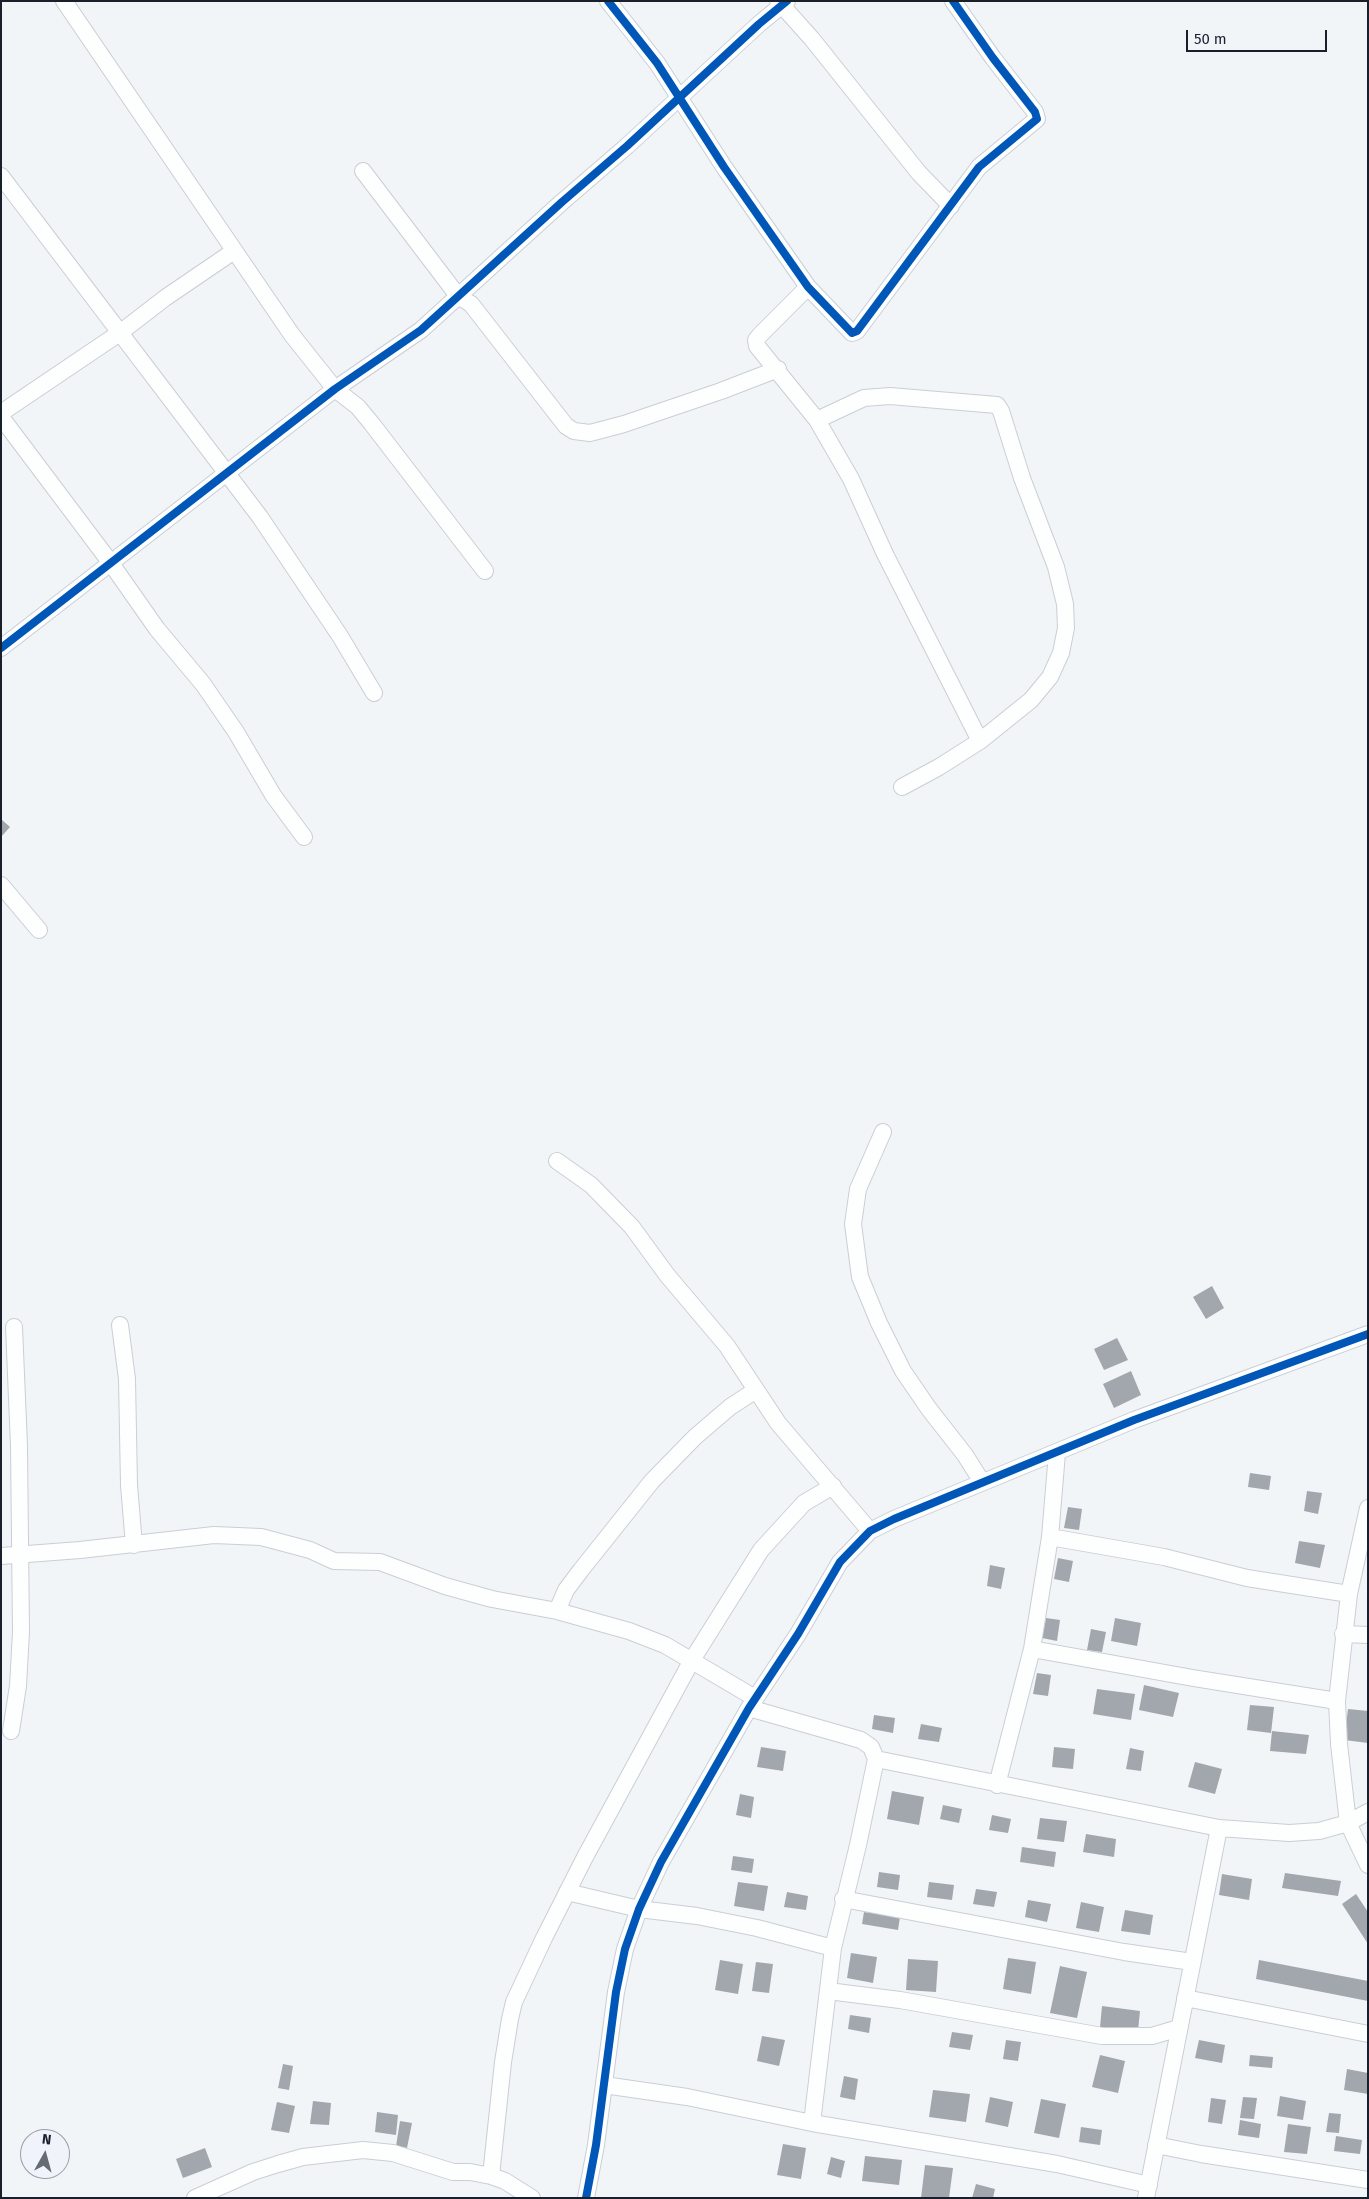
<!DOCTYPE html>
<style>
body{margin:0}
#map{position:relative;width:1369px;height:2199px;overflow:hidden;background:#f2f5f8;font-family:"Fira Sans",sans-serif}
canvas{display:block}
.frame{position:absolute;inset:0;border:2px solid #19202b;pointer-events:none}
.north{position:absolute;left:20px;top:2129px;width:50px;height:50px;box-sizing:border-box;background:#f0f4fa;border:1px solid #9a9fa7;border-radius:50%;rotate:7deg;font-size:14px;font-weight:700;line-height:20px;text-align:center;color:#19202b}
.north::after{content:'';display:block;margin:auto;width:18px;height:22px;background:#656b73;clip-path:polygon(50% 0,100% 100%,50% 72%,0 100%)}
.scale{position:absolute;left:1186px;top:30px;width:141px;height:22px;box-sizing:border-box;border:2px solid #19202b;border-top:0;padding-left:6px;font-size:15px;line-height:18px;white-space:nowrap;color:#19202b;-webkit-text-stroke:4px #f0f4fa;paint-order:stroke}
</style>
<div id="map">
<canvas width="1369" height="2199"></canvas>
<div class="frame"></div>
<div class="north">N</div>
<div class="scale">50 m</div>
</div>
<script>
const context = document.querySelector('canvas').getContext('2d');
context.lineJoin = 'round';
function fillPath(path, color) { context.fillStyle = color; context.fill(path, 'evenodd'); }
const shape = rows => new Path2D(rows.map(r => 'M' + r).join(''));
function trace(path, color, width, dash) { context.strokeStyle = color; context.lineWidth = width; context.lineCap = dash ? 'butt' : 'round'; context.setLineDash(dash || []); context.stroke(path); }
fillPath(shape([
 [1,819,10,827,1,837],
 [1212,1286,1224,1308,1206,1319,1193,1297],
 [1117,1338,1128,1360,1104,1370,1094,1349],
 [1131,1371,1141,1395,1114,1408,1103,1384],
 [1250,1473,1271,1476,1269,1490,1248,1487],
 [1307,1491,1322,1493,1318,1514,1304,1511],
 [1068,1507,1082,1509,1079,1530,1064,1528],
 [1299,1541,1325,1545,1320,1568,1295,1563],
 [1058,1558,1073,1561,1069,1582,1054,1579],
 [990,1565,1005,1568,1001,1589,987,1586],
 [1046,1618,1060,1620,1057,1641,1042,1638],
 [1115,1618,1141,1623,1137,1646,1111,1641],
 [1091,1629,1106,1632,1102,1652,1087,1650],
 [1037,1673,1051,1675,1048,1696,1033,1694],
 [1144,1685,1179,1693,1173,1717,1139,1710],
 [1097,1689,1135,1694,1131,1720,1093,1714],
 [1250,1705,1274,1707,1271,1733,1247,1730],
 [1348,1709,1368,1711,1368,1743,1344,1740],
 [874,1715,895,1718,893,1733,872,1729],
 [921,1724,942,1728,939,1742,918,1739],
 [1272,1731,1309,1735,1306,1754,1270,1751],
 [761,1747,786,1751,783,1771,757,1767],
 [1054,1747,1075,1749,1073,1769,1052,1767],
 [1130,1748,1144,1751,1141,1771,1126,1769],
 [1195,1762,1222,1769,1215,1794,1188,1787],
 [892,1791,924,1797,919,1825,887,1819],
 [740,1794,754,1797,751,1818,736,1815],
 [943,1805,962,1809,959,1823,940,1819],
 [992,1815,1011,1819,1008,1833,989,1830],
 [1040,1818,1067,1821,1064,1842,1037,1839],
 [1086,1834,1116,1839,1114,1857,1083,1852],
 [1022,1847,1056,1852,1054,1867,1020,1862],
 [733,1856,754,1859,752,1873,731,1870],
 [879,1872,900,1875,898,1890,877,1887],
 [1285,1873,1341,1881,1338,1896,1282,1888],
 [1222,1874,1252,1879,1249,1900,1219,1895],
 [738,1882,768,1886,764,1911,734,1906],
 [929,1882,954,1885,952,1900,927,1897],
 [976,1889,997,1892,994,1907,973,1904],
 [787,1892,808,1896,806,1910,784,1907],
 [1356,1894,1368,1912,1368,1944,1342,1904],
 [1028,1900,1051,1904,1047,1922,1025,1917],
 [1081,1902,1104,1907,1099,1932,1076,1928],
 [1125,1910,1153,1915,1150,1935,1121,1931],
 [864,1912,900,1917,898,1930,862,1924],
 [851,1953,877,1957,873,1983,847,1978],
 [1008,1958,1036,1962,1031,1994,1003,1989],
 [908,1959,938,1961,936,1992,906,1990],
 [720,1960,743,1964,738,1994,715,1990],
 [1259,1960,1368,1981,1368,2001,1256,1979],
 [756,1962,773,1964,769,1993,752,1991],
 [1060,1966,1087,1972,1077,2018,1050,2013],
 [1102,2006,1140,2011,1138,2031,1100,2027],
 [850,2015,871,2018,869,2033,848,2029],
 [952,2032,973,2035,970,2050,949,2047],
 [762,2036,785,2040,779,2066,757,2061],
 [1006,2040,1021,2042,1018,2061,1003,2059],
 [1199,2040,1225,2045,1222,2063,1195,2058],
 [1100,2055,1125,2061,1118,2093,1092,2087],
 [1250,2055,1273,2057,1272,2068,1249,2066],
 [283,2064,293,2066,289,2090,278,2088],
 [1347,2069,1368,2073,1368,2094,1344,2090],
 [844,2076,858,2079,855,2100,840,2097],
 [933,2090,970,2094,966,2122,929,2117],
 [1280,2096,1306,2101,1303,2120,1277,2116],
 [990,2097,1013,2102,1008,2127,985,2122],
 [1243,2097,1257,2098,1254,2119,1240,2118],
 [1211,2098,1226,2100,1222,2124,1208,2122],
 [1041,2099,1066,2104,1059,2138,1034,2133],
 [313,2101,331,2103,329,2125,310,2124],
 [277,2102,295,2106,289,2133,271,2130],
 [377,2112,398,2115,396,2135,375,2132],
 [1329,2113,1341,2114,1339,2133,1326,2132],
 [1240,2120,1261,2124,1259,2138,1238,2135],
 [400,2121,412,2123,407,2148,396,2146],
 [1288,2124,1311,2127,1307,2154,1284,2152],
 [1081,2127,1102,2130,1100,2145,1079,2142],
 [1336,2136,1362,2140,1360,2154,1334,2151],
 [783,2144,806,2148,801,2179,777,2175],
 [205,2148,212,2167,183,2178,176,2159],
 [865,2156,902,2160,899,2185,862,2181],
 [831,2157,845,2161,841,2178,827,2174],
 [925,2165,953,2168,949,2198,921,2198],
 [976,2184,995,2189,993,2198,972,2198]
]), '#a2a7ae');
const minor = shape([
 [64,1,292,335,335,389,358,407,372,424,485,571],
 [608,1,657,63,724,167,808,287,852,333,857,331,979,167,1037,119,1035,112,993,58,953,1],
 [778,1,812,39,919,173,951,206],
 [363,171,458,296,471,304,566,426,574,431,590,433,624,424,721,391,778,369],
 [1,176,260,517,340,636,374,693],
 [808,287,760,335,756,340,757,346,817,420,851,479,885,554,980,741],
 [1,413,121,332,165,298,234,251],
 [1,417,110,562,157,629,203,684,236,732,273,795,304,837],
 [817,420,864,398,890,396,997,405,1001,411,1022,478,1056,567,1065,604,1066,628,1061,653,1050,677,1031,700,980,741,939,767,902,787],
 [1,648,335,389,421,330,562,202,627,146,759,24,787,1],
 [1,885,39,930],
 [883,1132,858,1189,853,1224,860,1277,879,1323,903,1371,929,1409,965,1455,982,1482],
 [557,1161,591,1185,632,1227,667,1275,727,1346,778,1423,870,1531],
 [120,1325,127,1379,129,1485,134,1545],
 [1368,1508,1349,1594,1337,1701,1339,1744,1348,1823,1368,1865],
 [1050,1537,1164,1557,1247,1578,1349,1594],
 [1,1556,80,1550,214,1535,261,1537,310,1550,334,1561,380,1562,445,1586,492,1599,557,1611,629,1631,665,1645,755,1698],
 [557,1611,566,1590,581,1570,652,1481,695,1437,730,1407,756,1390],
 [1343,1634,1368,1635],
 [1032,1649,1193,1678,1337,1701],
 [749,1708,861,1740,871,1747,876,1759,858,1845,833,1948,812,2123],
 [11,1731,18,1686,21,1632,19,1446,14,1327],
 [876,1759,1219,1828,1289,1833,1319,1831,1348,1823,1368,1812],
 [997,1785,1032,1649,1050,1537,1057,1453],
 [567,1892,639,1909,697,1916,757,1928,833,1948],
 [843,1899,1124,1952,1192,1962],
 [828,1991,900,2000,1102,2036,1152,2036,1179,2028],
 [1185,1998,1368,2034],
 [604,2085,687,2097,812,2123,1057,2164,1149,2185],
 [1156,2145,1201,2154,1368,2180],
 [491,2176,503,2062,510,2019,514,2002,544,1938,585,1857,692,1660,761,1550,804,1503,833,1486],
 [195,2198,253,2172,278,2164,303,2157,363,2150,393,2153,453,2172,470,2172,491,2176,505,2181,532,2198],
 [586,2198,596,2145,616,1992,625,1949,639,1909,661,1862,749,1708,798,1634,840,1562,870,1531,894,1519,1134,1420,1368,1334],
 [1146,2198,1219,1828]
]);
trace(minor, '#caced5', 18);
trace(minor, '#fdfefe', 16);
trace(shape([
 [608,1,657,63,724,167,808,287,852,333,857,331,979,167,1037,119,1035,112,993,58,953,1],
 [1,648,335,389,421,330,562,202,627,146,759,24,787,1],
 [586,2198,596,2145,616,1992,625,1949,639,1909,661,1862,749,1708,798,1634,840,1562,870,1531,894,1519,1134,1420,1368,1334]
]), '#0057b8', 8);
</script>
